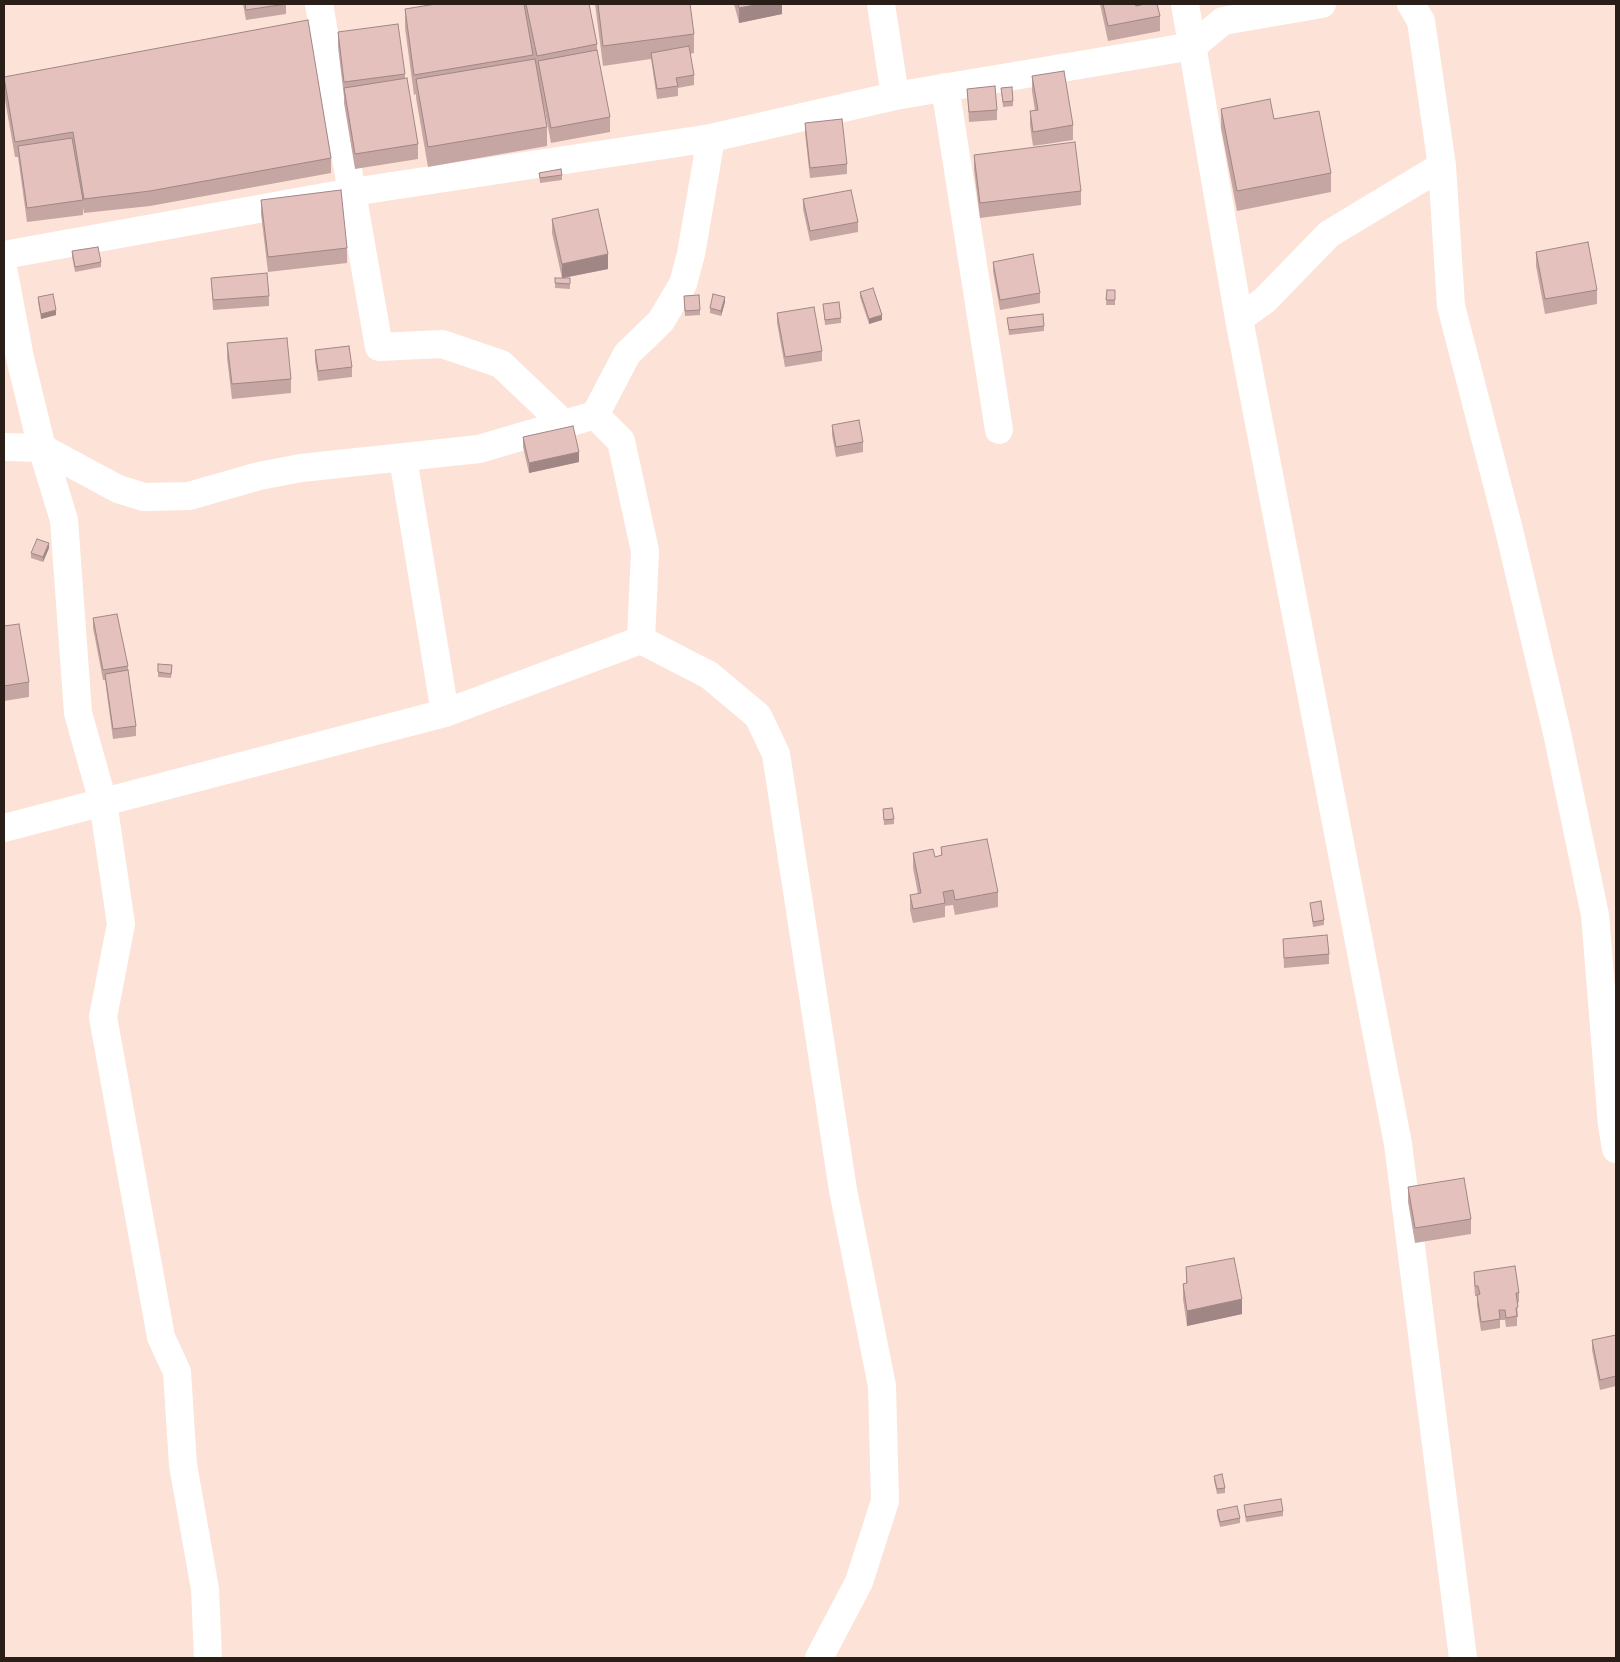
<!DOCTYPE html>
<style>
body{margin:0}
#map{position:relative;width:1620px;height:1662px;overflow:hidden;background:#fde3d7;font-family:Mulish,sans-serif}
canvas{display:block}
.frame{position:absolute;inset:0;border:5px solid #2a1e19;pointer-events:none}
</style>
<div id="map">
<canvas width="1620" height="1662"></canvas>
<div class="frame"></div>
</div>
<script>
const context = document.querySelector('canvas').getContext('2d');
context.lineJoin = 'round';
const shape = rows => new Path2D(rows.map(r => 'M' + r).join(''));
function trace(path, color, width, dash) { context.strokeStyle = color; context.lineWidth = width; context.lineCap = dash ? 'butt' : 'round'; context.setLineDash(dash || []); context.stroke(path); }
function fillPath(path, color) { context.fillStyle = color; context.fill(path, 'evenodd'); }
trace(shape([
 [319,4,379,347,442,344,501,364,564,424],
 [881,4,895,96],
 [1185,4,1239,319,1398,1144,1463,1658],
 [1411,4,1421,21,1442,166,1451,306,1509,530,1557,733,1595,915,1612,1125,1616,1149],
 [945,87,999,430],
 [4,255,352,192,711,138,895,96,1193,46,1223,21,1322,4],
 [4,273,20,358,42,448,64,520,78,713,103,802,121,924,103,1017,161,1337,177,1372,183,1465,205,1589,208,1658],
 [1239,319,1265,300,1329,234,1442,166],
 [4,447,42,448,118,489,144,497,189,496,259,476,301,468,479,449,595,415,627,354,661,321,683,284,691,254,711,138],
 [403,458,445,713],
 [641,640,709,675,758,716,776,754,843,1190,882,1386,885,1501,859,1582,819,1658],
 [4,828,445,713,641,640,645,551,621,441,595,415]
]), '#fff', 28);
fillPath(shape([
 [243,4,286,4,286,14,246,20],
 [524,4,589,4,597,44,597,53,610,117,610,132,551,143,544,106,547,127,547,146,428,167,416,98,416,94,414,95,405,28,405,9],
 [595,4,690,4,694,34,694,53,690,54,694,75,694,85,678,88,678,96,657,99,651,59,603,66],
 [734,4,782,4,782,14,739,23],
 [1100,4,1139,4,1139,5,1142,5,1142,4,1157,4,1160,16,1160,31,1108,41],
 [338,32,405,74,405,79,418,144,418,159,355,169,344,103,344,97,338,47],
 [1032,76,1073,125,1073,140,1033,146,1030,126,1030,111,1035,111,1032,91],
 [4,77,331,158,331,173,150,206,84,213,83,207,83,215,27,222,18,157,15,157,4,94],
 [1001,88,1013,101,1013,106,1003,107],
 [967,89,997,110,997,120,969,122],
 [1221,109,1274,119,1331,173,1331,192,1237,211,1221,128],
 [805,123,847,164,847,174,810,178,805,133],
 [974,155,1081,191,1081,205,980,218,974,170],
 [539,173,562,175,562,180,540,183],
 [803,199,858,222,858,232,810,241,803,209],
 [261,200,347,248,347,263,268,272,261,214],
 [552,219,608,269,564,278,570,278,570,289,555,288,555,278,562,278,552,233],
 [72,251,101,262,101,267,75,272,72,256],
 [1536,252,1597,290,1597,304,1545,314,1536,266],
 [993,262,1040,293,1040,303,1000,310,993,271],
 [211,278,269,296,269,306,213,310],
 [1107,290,1115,290,1115,305,1106,305],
 [860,292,882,320,869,324,860,297],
 [684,296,700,310,700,315,685,316],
 [38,297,56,315,41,319,38,302],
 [725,302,721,316,710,313,710,308],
 [823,304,841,318,841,323,825,325],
 [777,313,822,351,822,361,785,367,777,323],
 [1007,318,1044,326,1044,331,1009,335],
 [227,343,291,379,291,393,232,399,227,358],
 [315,350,352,367,352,377,318,381,315,360],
 [832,425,863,442,863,452,836,457,832,435],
 [523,437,579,462,529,473,523,447],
 [49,548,43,562,31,558,31,553],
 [93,618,128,666,128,671,136,726,136,736,113,739,105,680,103,680,93,628],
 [4,626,29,682,29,697,4,701],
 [172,670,171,678,158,677,158,672],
 [883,809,894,819,894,824,884,825],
 [941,847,998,892,998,907,955,915,953,905,945,906,945,917,913,923,910,910,910,895,918,894,913,868,913,853,935,857,941,855],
 [1310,903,1324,920,1324,925,1313,927],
 [1283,939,1329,954,1329,964,1284,968],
 [1408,1187,1471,1219,1471,1234,1415,1243,1408,1202],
 [1186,1267,1242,1314,1187,1326,1183,1299,1183,1284,1186,1284],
 [1474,1272,1519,1293,1519,1302,1517,1303,1518,1317,1517,1317,1517,1326,1506,1327,1505,1320,1500,1320,1500,1328,1481,1331,1477,1305,1477,1296,1475,1296,1474,1282],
 [1616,1335,1616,1386,1600,1390,1592,1350,1592,1340],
 [1214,1476,1225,1488,1225,1493,1217,1494,1214,1480],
 [1244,1505,1283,1511,1283,1516,1246,1522],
 [1217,1510,1240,1518,1240,1523,1220,1527,1217,1515]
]), '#c5a6a3');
fillPath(shape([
 [760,4,782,4,782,14,739,23,739,8],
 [608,254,608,269,562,278,562,264],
 [725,297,725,302,721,316,721,311],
 [56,310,56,315,41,319,41,314],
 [882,315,882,320,869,324,869,319],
 [579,452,579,462,529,473,529,463],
 [49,543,49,548,43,562,43,557],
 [1242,1299,1242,1314,1187,1326,1187,1311]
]), '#a08785');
const building = shape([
 [245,4,286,4,246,10,245,4],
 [436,4,524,4,533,55,414,75,405,9,436,4],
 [526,4,589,4,597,44,537,56,526,4],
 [598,4,690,4,694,34,603,46,598,4],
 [738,4,760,4,739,8,738,4],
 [1103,4,1135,4,1136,6,1145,4,1157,4,1160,16,1108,26,1103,4],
 [308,20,331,158,150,191,84,199,73,132,15,142,4,77,308,20],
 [398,24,405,74,344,82,338,32,398,24],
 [689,46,694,75,676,78,678,86,657,89,651,53,689,46],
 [597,50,610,117,551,128,538,61,597,50],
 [535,59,547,127,428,147,416,79,535,59],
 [1064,71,1073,125,1033,132,1030,111,1038,110,1032,76,1064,71],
 [407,78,418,144,355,154,344,88,407,78],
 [995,86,997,110,969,112,967,89,995,86],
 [1012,87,1013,101,1003,102,1001,88,1012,87],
 [1270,99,1274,119,1319,111,1331,173,1237,191,1221,109,1270,99],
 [842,119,847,164,810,168,805,123,842,119],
 [72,138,83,200,27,208,18,146,72,138],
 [1075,142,1081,191,980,203,974,155,1075,142],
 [561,169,562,175,540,178,539,173,561,169],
 [341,190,347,248,268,257,261,200,341,190],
 [851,190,858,222,810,231,803,199,851,190],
 [598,209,608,254,562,264,552,219,598,209],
 [1588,242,1597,290,1545,299,1536,252,1588,242],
 [98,247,101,262,75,267,72,251,98,247],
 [1033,254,1040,293,1000,300,993,262,1033,254],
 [267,273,269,296,213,300,211,278,267,273],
 [555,278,570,278,570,284,555,283,555,278],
 [873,288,882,315,869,319,860,292,873,288],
 [1107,290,1115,290,1115,300,1106,300,1107,290],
 [53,294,56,310,41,314,38,297,53,294],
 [713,294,725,297,721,311,710,308,713,294],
 [699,295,700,310,685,311,684,296,699,295],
 [839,302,841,318,825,320,823,304,839,302],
 [814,307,822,351,785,357,777,313,814,307],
 [1043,314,1044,326,1009,330,1007,318,1043,314],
 [287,338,291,379,232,384,227,343,287,338],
 [349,346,352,367,318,371,315,350,349,346],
 [859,420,863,442,836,447,832,425,859,420],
 [573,426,579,452,529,463,523,437,573,426],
 [37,539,49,543,43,557,31,553,37,539],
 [117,614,128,666,103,670,93,618,117,614],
 [19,624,29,682,4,686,4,626,19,624],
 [158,664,172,665,171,674,158,672,158,664],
 [128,670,136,726,113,729,105,674,128,670],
 [892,808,894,819,884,820,883,809,892,808],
 [987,839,998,892,955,900,953,890,943,892,945,903,913,909,910,895,921,893,913,853,933,849,935,857,942,855,941,847,987,839],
 [1321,901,1324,920,1313,922,1310,903,1321,901],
 [1327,935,1329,954,1284,958,1283,939,1327,935],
 [1464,1178,1471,1219,1415,1228,1408,1187,1464,1178],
 [1234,1258,1242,1299,1187,1311,1183,1284,1187,1283,1186,1267,1234,1258],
 [1515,1266,1519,1293,1516,1293,1518,1307,1516,1308,1517,1316,1506,1318,1505,1310,1499,1310,1500,1319,1481,1322,1477,1295,1480,1294,1478,1286,1475,1286,1474,1272,1515,1266],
 [1616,1335,1616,1376,1600,1380,1592,1340,1616,1335],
 [1222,1474,1225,1488,1217,1489,1214,1476,1222,1474],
 [1281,1499,1283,1511,1246,1517,1244,1505,1281,1499],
 [1237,1506,1240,1518,1220,1522,1217,1510,1237,1506]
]);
fillPath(building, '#e5c1be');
trace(building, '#a08785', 1);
</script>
